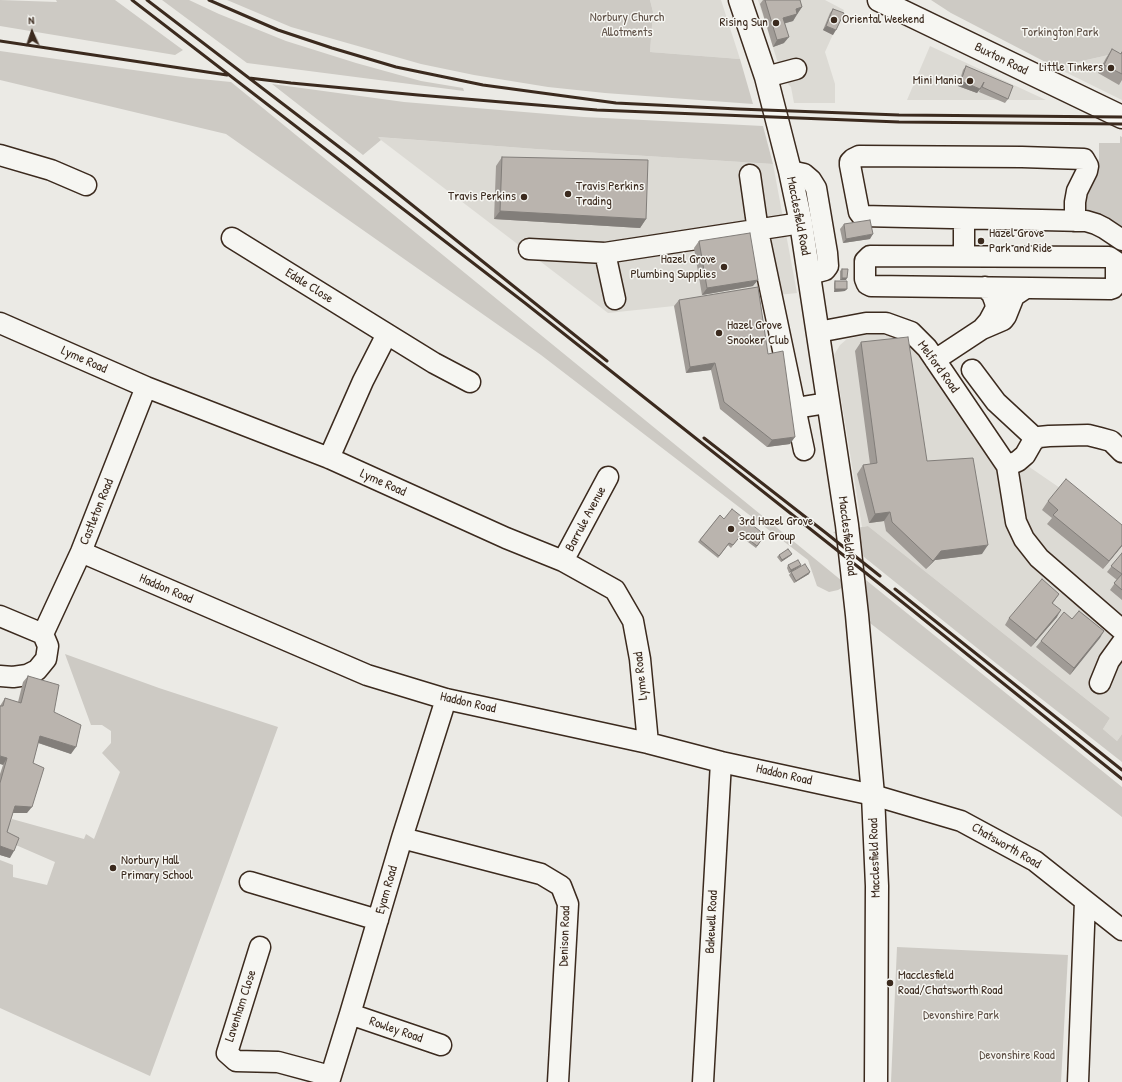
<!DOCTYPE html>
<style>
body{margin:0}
#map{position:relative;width:1122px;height:1082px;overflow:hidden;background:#ebeae5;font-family:"Patrick Hand",sans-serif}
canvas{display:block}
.north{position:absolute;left:12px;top:12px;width:40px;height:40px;-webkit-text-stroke:3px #f6f6f2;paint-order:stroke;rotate:357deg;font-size:11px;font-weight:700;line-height:16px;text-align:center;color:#3b2a1e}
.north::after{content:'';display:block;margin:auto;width:14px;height:18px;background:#3b2a1e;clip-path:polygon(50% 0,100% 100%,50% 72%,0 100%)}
</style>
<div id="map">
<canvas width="1122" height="1082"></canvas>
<div class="north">N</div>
</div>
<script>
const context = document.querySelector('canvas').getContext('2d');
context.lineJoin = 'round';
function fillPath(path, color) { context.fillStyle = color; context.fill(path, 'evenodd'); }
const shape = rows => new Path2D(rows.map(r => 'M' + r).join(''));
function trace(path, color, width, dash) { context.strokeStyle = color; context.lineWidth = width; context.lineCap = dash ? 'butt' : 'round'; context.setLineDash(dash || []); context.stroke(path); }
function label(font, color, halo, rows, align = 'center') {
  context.font = font + ' "Patrick Hand",sans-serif'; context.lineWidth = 3; context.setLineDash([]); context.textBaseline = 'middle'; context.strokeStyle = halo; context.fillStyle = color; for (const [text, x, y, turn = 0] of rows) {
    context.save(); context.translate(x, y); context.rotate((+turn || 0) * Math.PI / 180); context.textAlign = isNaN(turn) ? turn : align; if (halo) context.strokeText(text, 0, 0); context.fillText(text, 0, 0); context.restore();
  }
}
fillPath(shape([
 [650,0,721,0,740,59,650,52,653,12],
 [758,0,825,0,844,10,825,52,835,84,835,103,794,103,791,87,783,79],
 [930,46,1046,100,907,100],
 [1122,52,1122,100,1055,67],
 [377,137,536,149,773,164,797,293,608,313],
 [885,334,906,339,927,348,1007,466,1025,464,1060,488,1122,539,1122,734,1117,741,1103,729,1110,718,868,526,862,527,834,355,840,345,847,339,865,335]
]), '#dcdad4');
fillPath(shape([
 [0,0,57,2,56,0,115,0,183,50,175,55,0,26],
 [162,0,189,0,219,14,286,41,356,63,421,81,463,88,464,91,247,63],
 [227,0,650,0,653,12,650,52,740,59,753,104,605,93,548,87,474,75,421,64,291,27],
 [931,0,1122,0,1122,52,1055,67,951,13],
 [0,51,190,78,231,82,847,585,838,590,829,592,817,586,808,560,541,355,226,134,0,80],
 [272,84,404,102,584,117,763,126,773,164,536,149,378,137,381,140,363,155],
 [1120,136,1122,137,1122,227,1106,218,1083,212,1082,197,1095,173,1099,159,1099,143,1120,143],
 [868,526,1110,718,1103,729,1117,741,1122,734,1122,762,997,664,833,532],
 [861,576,1122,787,1122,817,866,620],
 [65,654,159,688,278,727,150,1076,0,1008,0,860,13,865,13,877,47,885,55,862,2,839,12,819,84,839,86,834,94,839,120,772,102,753,111,743,111,731,102,725,91,725],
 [897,947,1068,955,1061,1082,891,1082]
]), '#cdcac4');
const minor = shape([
 [766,77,796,69],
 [0,155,51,170,86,185],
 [790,171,804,174,811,180,816,188,827,253,828,266,825,270,810,274],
 [750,175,758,231,804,450],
 [1075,221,1075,202,1077,191,1087,171,1088,166,1084,159,1022,157,859,156,853,159,850,162,850,165,859,212,862,216,1086,221,1096,224,1104,228,1122,240],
 [232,238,387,334,434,363,470,382],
 [529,249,605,253,801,223],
 [605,253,615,299],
 [870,256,1109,257,1115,261,1116,263,1116,283,1113,288,1110,289,871,286,867,284,865,279,865,261,870,256],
 [964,256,964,219],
 [0,323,146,387,329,458,506,538,563,561,615,590,633,621,640,659,648,743],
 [982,329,989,321,996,308,995,302,992,294,985,287],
 [818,332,866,323,886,323,911,332,927,348,1007,466,1016,522,1024,539,1039,558,1122,630],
 [935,360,982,329,1003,320,1006,316,1014,296,1026,288],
 [972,370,996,402,1036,439],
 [796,408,827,403],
 [329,458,363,381,387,334],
 [1007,466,1018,461,1025,455,1033,441,1039,437,1049,436,1088,435,1100,438,1111,441,1122,452],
 [81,552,367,675,446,699,648,743,721,762,873,795,961,821,1035,861,1122,930],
 [563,561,608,477],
 [0,616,43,634],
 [43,634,81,552,146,387],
 [0,676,13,677,27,675,37,670,46,659,48,646,43,634],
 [1100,683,1109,661,1122,643],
 [402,838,541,874,561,886,568,904,558,1082],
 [250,882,378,920],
 [260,947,227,1053,236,1061,278,1062,330,1076],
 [350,1014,441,1045],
 [329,1082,350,1014,402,838,446,699],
 [703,1082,721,762],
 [1078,1082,1085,901]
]);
const highway = shape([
 [740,0,766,77,790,171,801,223,847,525,857,615,873,795,877,886,876,1082],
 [879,0,1122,117]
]);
trace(minor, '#3b2a1e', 23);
trace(highway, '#3b2a1e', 25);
trace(minor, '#f6f6f2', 20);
trace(highway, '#f6f6f2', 22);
trace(shape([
 [132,0,525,303,881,585,1122,779],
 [147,0,351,156,607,361],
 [209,0,278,30,332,48,396,67,483,85,616,103,738,109,899,115,1122,117],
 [0,41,227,75],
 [249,78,291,83,418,95,597,110,899,122,1122,124],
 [704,438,826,533,880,576],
 [895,589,1122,770]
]), '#3b2a1e', 3);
fillPath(shape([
 [763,0,800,0,802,7,793,21,785,23,784,43,773,47,760,4],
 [833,9,833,35,823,30,830,13],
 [1112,49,1120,54,1122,51,1122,80,1119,85,1098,73,1106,58],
 [966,66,1008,99,1005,103,979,92,980,89,977,93,958,86,963,70],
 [502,157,646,219,640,228,494,219,496,166],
 [844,224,870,239,843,243,840,229],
 [699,241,753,286,702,295,694,248],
 [842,269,846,280,840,280,840,271],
 [835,281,845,291,834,292,834,283],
 [679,300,768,354,790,444,767,447,720,409,711,370,686,373,674,306],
 [861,342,927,461,982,554,935,560,926,569,886,531,884,521,869,523,857,474,863,465,870,464,855,351],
 [1048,501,1122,546,1103,569,1047,524,1052,518,1042,510],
 [720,515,724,519,765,535,756,548,740,536,731,548,728,545,718,558,698,542],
 [1122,553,1122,600,1110,590,1117,580,1107,572],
 [792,554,790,556,781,562,777,557,779,555],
 [788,565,801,565,799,567,789,573,787,568],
 [791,572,809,574,794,583,789,575],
 [1059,594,1053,603,1057,617,1031,647,1005,625,1009,618],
 [1072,619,1104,631,1070,675,1036,647,1041,641],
 [28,676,54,712,71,754,38,743,33,763,27,813,13,813,7,832,10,858,0,855,0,774,3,765,0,706,5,698,18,702,23,682]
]), '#a09b96');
fillPath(shape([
 [802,7,797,14,791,15,796,9],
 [797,14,793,21,779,25,783,18],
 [826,26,836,30,833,35,823,30],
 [789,37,784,43,773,47,777,40],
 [961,81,980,89,977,93,958,86],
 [500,211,646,219,640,228,494,219],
 [873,234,870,239,843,243,846,239],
 [842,278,847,278,846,280,840,280],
 [758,280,753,286,702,295,707,288],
 [835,289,847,289,845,291,834,292],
 [715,363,711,370,686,373,690,367],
 [795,437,790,444,767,447,772,440],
 [890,512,884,521,869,523,875,514],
 [988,545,982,554,935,560,926,569,933,561,941,551],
 [1122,545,1122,546,1103,569,1109,561],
 [792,554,790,556,781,562,782,560],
 [801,565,799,567,789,573,791,570],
 [810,572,809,574,794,583,796,581],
 [1061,610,1057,617,1031,647,1036,640],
 [1104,631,1100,638,1070,675,1074,668],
 [40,736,76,747,71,754,36,742],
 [0,756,7,758,3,765,0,764],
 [15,806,32,807,27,813,11,813],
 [0,846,14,851,10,858,0,855]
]), '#827e7a');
const building = shape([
 [765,0,800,0,802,7,796,9,797,14,783,18,789,37,777,40,765,0],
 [833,9,844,13,836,30,826,26,833,9],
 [1112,49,1121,54,1122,52,1122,74,1104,65,1112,49],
 [966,66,1013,86,1008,99,982,87,984,82,980,89,961,81,966,66],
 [502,157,648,160,646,219,500,211,502,157],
 [870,220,873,234,846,239,844,224,870,220],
 [750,233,758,280,707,288,699,241,750,233],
 [842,269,848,269,847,278,842,278,842,269],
 [835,281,847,281,847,289,835,289,835,281],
 [758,287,768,354,783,351,795,437,772,440,724,402,715,363,690,367,679,300,758,287],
 [908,337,927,461,973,458,988,545,941,551,933,561,892,522,890,512,875,514,863,465,877,463,861,342,908,337],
 [1066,479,1122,525,1122,545,1109,561,1053,515,1058,510,1048,501,1066,479],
 [732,509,765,535,757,546,742,534,733,545,729,543,719,556,700,540,720,515,724,519,732,509],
 [788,549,792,554,782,560,779,555,788,549],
 [1122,553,1122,590,1114,583,1122,574,1111,566,1122,553],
 [798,560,801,565,791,570,788,565,798,560],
 [805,564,810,572,796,581,791,572,805,564],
 [1042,579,1059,594,1052,603,1061,610,1036,640,1009,618,1042,579],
 [1079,611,1104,631,1074,668,1041,641,1064,612,1072,619,1079,611],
 [28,676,59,685,54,712,81,725,76,747,40,736,33,763,44,768,32,807,15,806,7,832,19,838,14,851,0,846,0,783,7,758,0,756,0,706,3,706,5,698,21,703,28,676]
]);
fillPath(building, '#bab4ae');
trace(building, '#827e7a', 1);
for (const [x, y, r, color] of [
 [834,20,4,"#3b2a1e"],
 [776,23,4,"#3b2a1e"],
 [1111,68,4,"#3b2a1e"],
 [970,81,4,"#3b2a1e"],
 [568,194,4,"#3b2a1e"],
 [524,197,4,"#3b2a1e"],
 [981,241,4,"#3b2a1e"],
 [724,267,4,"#3b2a1e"],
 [719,333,4,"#3b2a1e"],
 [731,529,4,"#3b2a1e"],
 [113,868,4,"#3b2a1e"],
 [890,983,4,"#3b2a1e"]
]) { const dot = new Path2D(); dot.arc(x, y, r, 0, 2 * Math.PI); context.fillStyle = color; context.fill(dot); trace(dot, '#f6f6f2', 1.5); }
label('13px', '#605248', '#f6f6f2', [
 ["Norbury Church",627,18],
 ["Allotments",627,33],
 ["Torkington Park",1060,33],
 ["Devonshire Park",961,1016],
 ["Devonshire Road",1017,1056]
]);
label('13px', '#3b2a1e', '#f6f6f2', [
 ["Oriental Weekend",842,20],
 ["Rising Sun",768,23,"right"],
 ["Little Tinkers",1103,68,"right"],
 ["Mini Mania",962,81,"right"],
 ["Travis Perkins",576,187],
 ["Trading",576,202],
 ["Travis Perkins",516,197,"right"],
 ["Hazel Grove",989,234],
 ["Park and Ride",989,249],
 ["Hazel Grove",716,260,"right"],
 ["Plumbing Supplies",716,275,"right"],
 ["Hazel Grove",727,326],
 ["Snooker Club",727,341],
 ["3rd Hazel Grove",739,522],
 ["Scout Group",739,537],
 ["Norbury Hall",121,861],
 ["Primary School",121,876],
 ["Macclesfield",898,976],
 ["Road/Chatsworth Road",898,991]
], 'left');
label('13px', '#3b2a1e', '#f6f6f2', [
 ["Buxton Road",1001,59,26],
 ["Macclesfield Road",798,216,79],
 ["Edale Close",309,286,32],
 ["Lyme Road",84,360,24],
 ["Melford Road",938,367,54],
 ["Lyme Road",383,483,24],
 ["Castleton Road",97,512,-68],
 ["Barrule Avenue",586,519,-62],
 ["Macclesfield Road",847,536,83],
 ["Haddon Road",166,589,23],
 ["Lyme Road",641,676,-96],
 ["Haddon Road",468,703,13],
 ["Haddon Road",784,775,13],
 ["Chatsworth Road",1006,846,30],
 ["Macclesfield Road",875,858,-92],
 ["Eyam Road",387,890,-74],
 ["Bakewell Road",712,922,-87],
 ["Denison Road",565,936,-88],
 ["Lavenham Close",241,1006,-72],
 ["Rowley Road",396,1030,19]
]);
</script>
